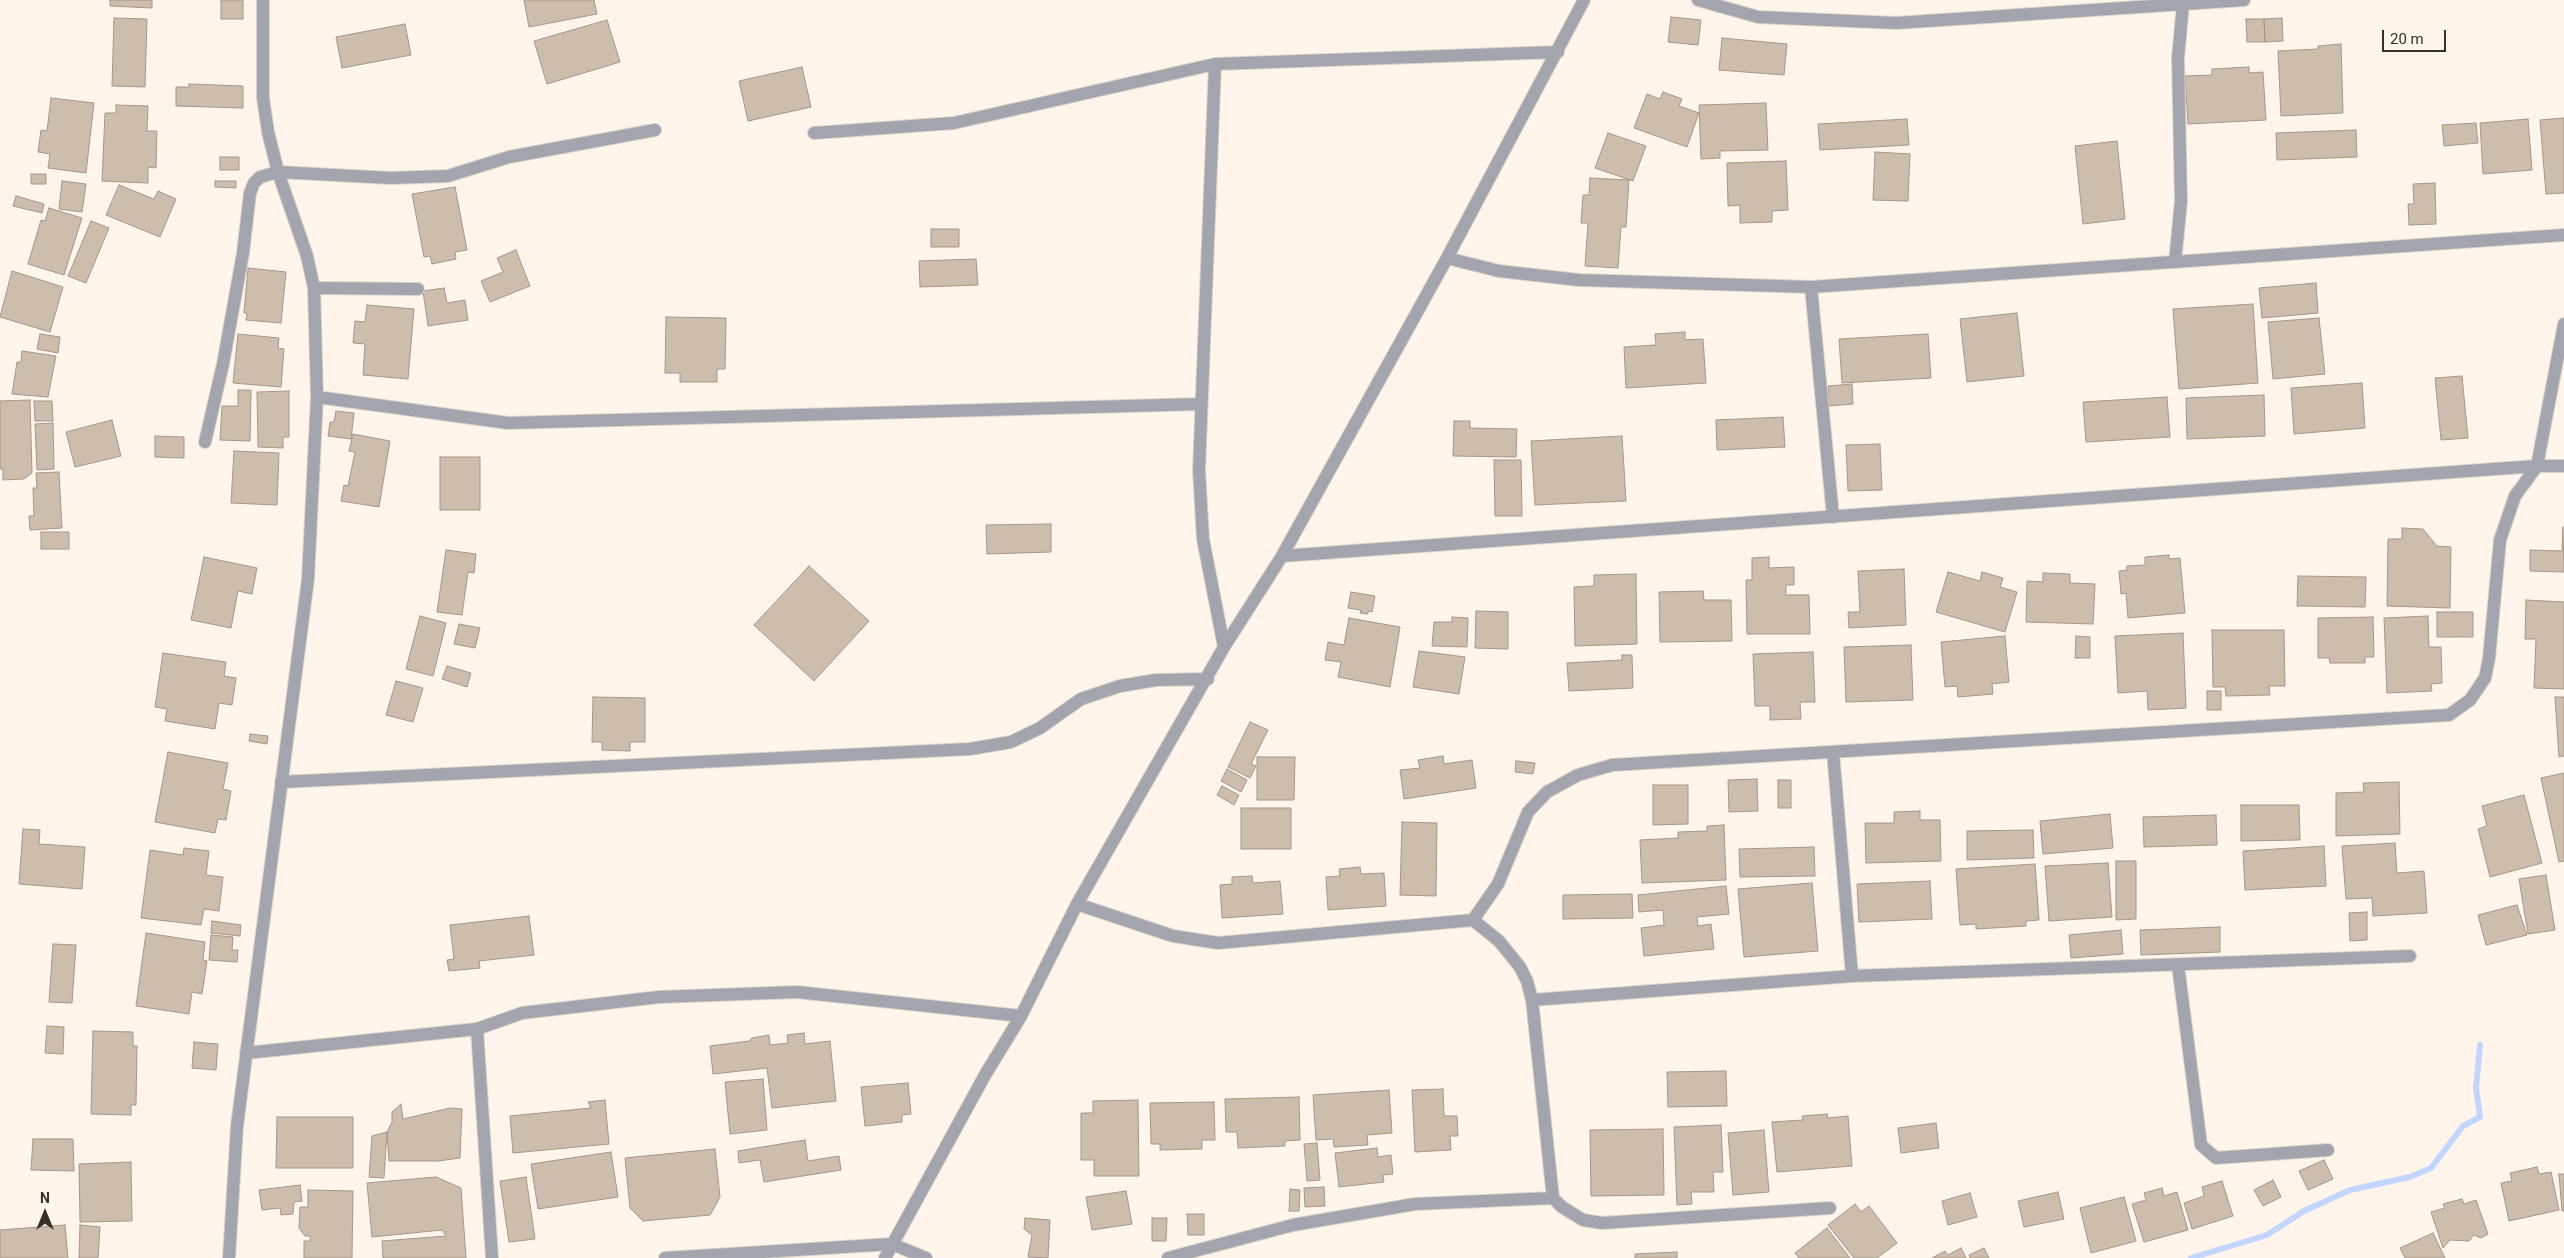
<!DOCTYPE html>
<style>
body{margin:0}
#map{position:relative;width:2564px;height:1258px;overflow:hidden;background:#fff5eb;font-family:Roboto,sans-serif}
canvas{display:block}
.north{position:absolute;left:20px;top:1188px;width:50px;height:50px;-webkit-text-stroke:4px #fff5eb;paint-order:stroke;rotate:0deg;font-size:14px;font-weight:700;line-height:20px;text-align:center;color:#36302a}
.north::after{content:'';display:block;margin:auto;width:18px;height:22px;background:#36302a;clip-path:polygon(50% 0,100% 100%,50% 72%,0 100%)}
.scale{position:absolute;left:2382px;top:30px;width:64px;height:22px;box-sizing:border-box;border:2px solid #36302a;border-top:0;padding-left:6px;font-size:15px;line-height:18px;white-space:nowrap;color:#36302a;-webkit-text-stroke:4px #fff5eb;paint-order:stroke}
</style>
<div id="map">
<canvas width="2564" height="1258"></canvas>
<div class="north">N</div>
<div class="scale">20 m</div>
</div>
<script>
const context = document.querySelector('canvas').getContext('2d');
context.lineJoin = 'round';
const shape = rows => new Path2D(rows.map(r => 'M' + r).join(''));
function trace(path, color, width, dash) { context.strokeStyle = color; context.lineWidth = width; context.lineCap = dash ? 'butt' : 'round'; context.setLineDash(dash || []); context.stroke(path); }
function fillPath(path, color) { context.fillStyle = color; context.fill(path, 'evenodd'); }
trace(shape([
 [2191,1258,2267,1235,2304,1211,2350,1190,2410,1177,2431,1168,2463,1126,2480,1117,2476,1088,2480,1045]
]), '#c3d6ff', 6);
const building = shape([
 [110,0,152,0,152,8,110,6,110,0],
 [221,0,243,0,243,19,221,19,221,0],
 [524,0,594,0,597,14,529,27,524,0],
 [1671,17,1701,20,1698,45,1668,42,1671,17],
 [114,18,147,19,145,87,112,86,114,18],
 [2282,18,2283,41,2265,42,2264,19,2282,18],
 [2246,19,2264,19,2265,42,2247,42,2246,19],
 [607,20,620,62,547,84,534,41,607,20],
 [405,24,411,55,342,68,336,37,405,24],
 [1722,38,1787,44,1784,75,1719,70,1722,38],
 [2341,44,2343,113,2281,116,2278,51,2318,49,2318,46,2341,44],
 [802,67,811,107,748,121,739,81,802,67],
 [2249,67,2249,73,2263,72,2266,120,2188,124,2185,76,2212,75,2212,69,2249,67],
 [189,84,243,86,243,108,176,106,176,87,189,87,189,84],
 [1663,92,1682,99,1679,106,1699,113,1687,147,1634,128,1647,94,1660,99,1663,92],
 [51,98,94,103,86,173,48,168,50,154,38,152,41,130,47,131,51,98],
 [1766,103,1768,150,1720,151,1720,158,1701,159,1699,105,1766,103],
 [116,105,148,106,147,131,157,131,156,168,148,167,148,183,102,181,105,113,116,113,116,105],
 [2564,118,2564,193,2546,194,2540,120,2564,118],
 [1907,119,1909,145,1820,150,1818,124,1907,119],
 [2528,119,2532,170,2483,174,2480,123,2528,119],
 [2476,123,2478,143,2444,146,2442,125,2476,123],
 [2356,130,2357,157,2277,160,2276,133,2356,130],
 [1608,133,1646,146,1633,181,1595,168,1608,133],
 [2117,141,2125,219,2083,224,2075,146,2117,141],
 [1875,152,1910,154,1908,201,1873,200,1875,152],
 [220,157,239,157,239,170,220,170,220,157],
 [1786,161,1788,210,1772,211,1772,222,1740,223,1740,205,1728,206,1727,163,1786,161],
 [31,174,46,174,46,184,31,184,31,174],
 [1590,178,1629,180,1626,227,1621,227,1618,268,1585,266,1588,223,1581,223,1583,195,1589,195,1590,178],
 [62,181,86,184,82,212,59,209,62,181],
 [215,181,236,181,236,188,215,187,215,181],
 [2435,183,2436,224,2409,225,2408,204,2414,204,2413,184,2435,183],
 [119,185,154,199,158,191,176,199,160,237,106,215,119,185],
 [455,187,467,250,455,252,456,259,432,264,430,256,424,257,412,194,455,187],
 [16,196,44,204,42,213,13,206,16,196],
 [49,208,82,218,64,275,28,264,41,220,45,221,49,208],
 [91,221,109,228,86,283,68,276,91,221],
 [931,229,959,229,959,247,931,247,931,229],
 [516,250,530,286,490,302,481,281,503,272,497,258,516,250],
 [976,259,978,285,920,287,919,261,976,259],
 [248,268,286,272,281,323,246,320,247,313,244,313,248,268],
 [12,271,63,287,50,332,0,317,12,271],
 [2316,283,2318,313,2262,318,2259,288,2316,283],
 [444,288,447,303,465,300,468,320,428,326,423,291,444,288],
 [2253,304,2258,383,2179,389,2173,309,2253,304],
 [367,305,414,309,408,379,363,375,365,344,353,343,355,321,365,322,367,305],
 [2017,313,2024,376,1967,382,1960,319,2017,313],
 [666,317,726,318,725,369,717,369,717,382,680,382,680,373,665,373,666,317],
 [2319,318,2325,374,2273,379,2268,322,2319,318],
 [1685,332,1685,340,1703,339,1706,383,1626,388,1624,347,1656,345,1655,334,1685,332],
 [40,334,60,337,58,353,37,349,40,334],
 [238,334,279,338,278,348,284,349,281,387,233,383,238,334],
 [1928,334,1931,378,1842,383,1839,339,1928,334],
 [22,351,56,356,48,397,12,394,17,362,21,362,22,351],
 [2462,376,2468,438,2441,440,2435,378,2462,376],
 [2362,383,2365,428,2294,434,2291,388,2362,383],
 [1852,384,1853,404,1829,406,1828,386,1852,384],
 [238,390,251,390,250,441,220,440,222,406,238,406,238,390],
 [289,391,289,437,283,437,283,448,258,447,257,392,289,391],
 [2264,395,2265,436,2187,439,2186,398,2264,395],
 [2167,397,2170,437,2086,442,2083,402,2167,397],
 [30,400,32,473,24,479,3,480,3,469,0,469,0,401,30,400],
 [34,401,52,401,53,421,35,421,34,401],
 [336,411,354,413,351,439,328,436,330,422,334,422,336,411],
 [1783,417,1785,447,1717,450,1716,420,1783,417],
 [112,420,121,456,75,467,66,432,112,420],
 [1454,421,1470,421,1470,428,1517,429,1516,457,1453,456,1454,421],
 [53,423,54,469,37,470,35,424,53,423],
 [353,434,390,441,379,507,341,501,344,485,348,486,355,452,349,451,353,434],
 [155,436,184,437,184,458,155,457,155,436],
 [1622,436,1626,501,1535,505,1531,441,1622,436],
 [1880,444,1882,490,1848,491,1846,445,1880,444],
 [234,451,279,453,277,505,231,503,234,451],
 [440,457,480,457,480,510,440,510,440,457],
 [1494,460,1521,460,1522,516,1495,516,1494,460],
 [59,472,62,528,30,530,29,516,34,516,33,488,37,488,36,473,59,472],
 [1051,524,1051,552,987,554,986,525,1051,524],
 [2563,527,2564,572,2530,571,2530,550,2562,551,2563,527],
 [2402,528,2423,529,2437,546,2451,547,2450,608,2387,606,2388,539,2402,539,2402,528],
 [41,532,69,532,69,549,41,549,41,532],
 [446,550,476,554,474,573,468,572,462,615,437,612,446,550],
 [2169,555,2169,559,2180,558,2185,613,2128,618,2126,593,2121,594,2119,571,2127,570,2127,566,2145,565,2145,557,2169,555],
 [204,557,257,568,252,594,238,591,231,628,191,620,204,557],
 [1769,557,1769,568,1794,567,1794,585,1786,585,1786,595,1809,595,1810,634,1747,634,1746,580,1752,580,1752,558,1769,557],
 [809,566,869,621,814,681,754,625,809,566],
 [1904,569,1906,625,1849,628,1848,612,1860,612,1858,571,1904,569],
 [1948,572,1980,581,1982,572,2003,578,2000,587,2017,592,2005,632,1936,612,1948,572],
 [2043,573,2070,574,2070,583,2095,584,2093,624,2026,622,2027,581,2043,582,2043,573],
 [1636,574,1637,644,1575,646,1574,587,1594,586,1594,575,1636,574],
 [2298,576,2366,577,2365,607,2297,606,2298,576],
 [1703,591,1704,600,1731,600,1732,641,1660,642,1659,592,1703,591],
 [1351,592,1375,596,1372,612,1368,611,1368,614,1360,613,1361,610,1348,608,1351,592],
 [2526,600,2564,602,2564,689,2534,688,2536,639,2525,639,2526,600],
 [1476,611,1508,612,1508,649,1475,648,1476,611],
 [2437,612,2473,612,2473,637,2437,637,2437,612],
 [420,616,446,623,433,676,406,669,420,616],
 [2428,616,2429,647,2441,647,2442,683,2431,684,2432,691,2387,693,2384,618,2428,616],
 [1452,617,1468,618,1467,647,1432,646,1434,622,1452,622,1452,617],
 [2373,617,2374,657,2365,657,2365,663,2330,663,2329,658,2318,658,2318,618,2373,617],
 [1349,618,1400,627,1390,687,1338,677,1341,662,1325,660,1328,642,1344,645,1349,618],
 [459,624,480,628,475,648,454,644,459,624],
 [2212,630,2284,630,2285,686,2269,686,2270,695,2226,696,2225,687,2213,687,2212,630],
 [2183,633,2186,708,2148,710,2147,691,2118,693,2115,636,2183,633],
 [2005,636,2009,682,1992,684,1993,694,1958,697,1957,686,1945,687,1941,642,2005,636],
 [2076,636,2090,637,2090,658,2075,658,2076,636],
 [1911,645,1913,700,1846,702,1844,647,1911,645],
 [1419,651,1465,657,1459,694,1413,687,1419,651],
 [1813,652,1815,702,1800,702,1801,719,1770,720,1770,706,1755,706,1753,654,1813,652],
 [163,653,226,662,224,676,236,678,232,705,219,703,215,729,165,721,167,709,155,707,163,653],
 [1622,655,1632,655,1633,688,1569,691,1567,663,1622,660,1622,655],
 [447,666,471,673,467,687,442,679,447,666],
 [396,681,423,688,413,722,386,715,396,681],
 [2207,691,2221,691,2221,710,2207,710,2207,691],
 [593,697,645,698,645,742,630,742,630,751,602,750,602,742,592,742,593,697],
 [2555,697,2564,697,2564,756,2559,757,2555,697],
 [1250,722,1268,730,1251,764,1256,766,1250,778,1228,767,1250,722],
 [250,734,268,736,267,744,249,741,250,734],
 [168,752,228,763,223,789,231,791,226,820,218,819,215,833,155,822,168,752],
 [1443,756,1444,764,1472,760,1476,788,1404,799,1400,770,1420,768,1418,760,1443,756],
 [1257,757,1295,757,1294,800,1257,800,1257,757],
 [1516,761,1535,763,1533,774,1515,772,1516,761],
 [1227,769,1247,780,1241,792,1221,781,1227,769],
 [2564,773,2564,861,2559,862,2541,778,2564,773],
 [1757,779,1758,811,1729,812,1728,780,1757,779],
 [1778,780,1791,780,1791,808,1778,808,1778,780],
 [2399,782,2400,834,2336,836,2336,793,2364,792,2363,783,2399,782],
 [1653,785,1688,785,1688,824,1653,825,1653,785],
 [1222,786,1239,795,1234,805,1217,795,1222,786],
 [2524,795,2542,863,2490,877,2478,829,2487,826,2482,806,2524,795],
 [2241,805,2299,805,2300,840,2241,841,2241,805],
 [1241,808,1291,808,1291,849,1241,849,1241,808],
 [1920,811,1920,820,1940,820,1941,861,1866,863,1865,823,1894,823,1894,812,1920,811],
 [2110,814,2113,848,2043,854,2040,821,2110,814],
 [2216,815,2217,845,2144,847,2143,817,2216,815],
 [1402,822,1437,823,1436,896,1400,895,1402,822],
 [1724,825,1726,880,1642,883,1640,840,1678,838,1678,832,1707,831,1707,826,1724,825],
 [23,829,40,830,39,844,85,847,82,889,19,884,23,829],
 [2033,830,2034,858,1967,860,1967,831,2033,830],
 [2395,843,2397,873,2424,871,2427,913,2373,916,2372,898,2346,899,2342,846,2395,843],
 [2324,846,2326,886,2245,890,2243,851,2324,846],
 [1814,847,1815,876,1740,877,1739,849,1814,847],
 [184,848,209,851,206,875,223,877,219,911,204,909,201,925,141,918,150,850,183,855,184,848],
 [2116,861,2136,861,2136,919,2116,920,2116,861],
 [2108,863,2112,917,2049,921,2045,866,2108,863],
 [2035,864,2039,920,2026,921,2026,926,1976,929,1976,924,1960,925,1956,869,2035,864],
 [1360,867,1361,874,1384,873,1386,906,1328,910,1326,877,1340,876,1339,869,1360,867],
 [2546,875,2555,930,2528,934,2519,879,2546,875],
 [1252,876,1253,883,1280,881,1283,914,1222,918,1220,885,1232,884,1232,877,1252,876],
 [1930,881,1932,919,1859,922,1857,884,1930,881],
 [1812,883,1818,951,1744,957,1738,889,1812,883],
 [1726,886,1729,914,1697,917,1698,926,1711,924,1714,949,1644,956,1641,928,1664,925,1663,910,1639,912,1638,895,1726,886],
 [1632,894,1633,918,1563,919,1563,895,1632,894],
 [2517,905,2527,935,2486,945,2478,915,2517,905],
 [2367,912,2367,940,2350,941,2349,913,2367,912],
 [529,916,534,955,479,961,480,968,449,971,447,960,454,959,450,925,529,916],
 [212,921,241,925,240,936,211,933,212,921],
 [2220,927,2220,952,2141,955,2140,930,2220,927],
 [2121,930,2123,954,2071,958,2069,935,2121,930],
 [146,933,205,942,203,960,207,961,202,994,192,992,189,1014,136,1006,146,933],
 [211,935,233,937,232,950,238,950,237,962,209,960,211,935],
 [53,944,76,945,72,1003,49,1002,53,944],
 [47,1026,64,1027,63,1054,45,1053,47,1026],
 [93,1031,133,1032,133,1046,137,1046,136,1105,131,1105,131,1115,91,1114,93,1031],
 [804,1033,805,1044,830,1041,836,1101,772,1108,767,1068,713,1074,710,1046,749,1041,752,1038,769,1035,770,1045,788,1043,787,1035,804,1033],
 [194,1042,218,1044,216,1070,192,1068,194,1042],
 [1726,1071,1727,1106,1668,1107,1667,1072,1726,1071],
 [763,1079,767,1130,730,1134,725,1082,763,1079],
 [908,1083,911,1114,902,1115,902,1122,865,1126,861,1087,908,1083],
 [1443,1089,1444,1116,1457,1116,1458,1136,1450,1136,1451,1150,1415,1152,1412,1090,1443,1089],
 [1389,1090,1392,1133,1367,1135,1368,1145,1334,1147,1333,1139,1316,1140,1313,1095,1389,1090],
 [1299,1097,1300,1140,1285,1141,1285,1146,1238,1148,1237,1132,1226,1132,1225,1099,1299,1097],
 [605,1100,609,1144,513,1153,510,1116,591,1108,588,1102,605,1100],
 [1138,1100,1139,1176,1094,1176,1094,1160,1081,1160,1081,1113,1093,1113,1093,1101,1138,1100],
 [1214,1102,1215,1140,1202,1140,1202,1149,1160,1150,1160,1144,1151,1144,1150,1103,1214,1102],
 [401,1104,403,1119,450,1108,462,1109,460,1158,438,1161,389,1161,387,1132,392,1122,392,1112,401,1104],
 [1827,1114,1828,1118,1848,1116,1852,1166,1777,1172,1772,1122,1803,1120,1802,1116,1827,1114],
 [277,1117,353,1117,353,1168,276,1168,277,1117],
 [1936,1123,1939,1148,1901,1153,1898,1128,1936,1123],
 [1721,1125,1723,1172,1713,1172,1714,1192,1691,1192,1692,1204,1677,1205,1674,1127,1721,1125],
 [1663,1129,1664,1195,1591,1196,1590,1130,1663,1129],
 [1764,1130,1769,1192,1733,1195,1728,1133,1764,1130],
 [387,1132,384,1178,369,1177,372,1136,387,1132],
 [33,1139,73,1139,74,1171,31,1170,33,1139],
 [805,1140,808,1161,839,1156,841,1170,764,1182,760,1160,739,1163,738,1151,805,1140],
 [1317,1143,1320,1180,1307,1181,1304,1144,1317,1143],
 [1377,1148,1378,1157,1391,1155,1393,1174,1383,1175,1384,1182,1339,1187,1335,1153,1377,1148],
 [715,1149,720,1197,710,1215,643,1221,630,1208,625,1158,715,1149],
 [611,1152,618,1197,538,1209,531,1164,611,1152],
 [2324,1160,2333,1179,2308,1190,2299,1171,2324,1160],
 [131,1162,132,1221,80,1222,79,1164,131,1162],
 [2537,1167,2539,1174,2551,1172,2559,1210,2509,1221,2501,1183,2512,1181,2510,1173,2537,1167],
 [2559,1174,2564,1174,2564,1211,2562,1211,2559,1174],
 [436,1177,461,1188,466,1258,383,1258,382,1241,446,1236,442,1230,372,1237,367,1183,436,1177],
 [526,1177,535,1239,509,1242,500,1181,526,1177],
 [2273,1180,2281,1197,2263,1206,2254,1190,2273,1180],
 [2222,1181,2233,1216,2192,1229,2184,1203,2204,1196,2202,1187,2222,1181],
 [300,1185,302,1201,294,1202,293,1214,281,1215,280,1208,262,1210,259,1190,300,1185],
 [1324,1187,1325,1206,1305,1207,1304,1188,1324,1187],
 [2162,1188,2164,1196,2177,1192,2188,1230,2144,1242,2132,1204,2146,1200,2144,1193,2162,1188],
 [1290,1189,1300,1190,1299,1211,1289,1211,1290,1189],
 [308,1190,353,1191,352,1258,304,1258,304,1241,310,1241,310,1236,305,1236,299,1228,300,1207,308,1207,308,1190],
 [1126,1191,1132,1224,1092,1230,1086,1197,1126,1191],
 [2058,1192,2064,1219,2024,1227,2018,1201,2058,1192],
 [1970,1193,1977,1217,1948,1225,1942,1201,1970,1193],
 [2124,1197,2136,1241,2091,1253,2080,1208,2124,1197],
 [2462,1199,2464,1204,2476,1200,2488,1234,2481,1238,2474,1235,2469,1241,2450,1240,2443,1248,2431,1212,2445,1208,2443,1204,2462,1199],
 [1855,1204,1861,1212,1869,1206,1897,1243,1877,1258,1854,1258,1828,1225,1855,1204],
 [1187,1214,1204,1214,1204,1235,1188,1235,1187,1214],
 [1025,1218,1050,1220,1048,1258,1028,1257,1032,1235,1024,1229,1025,1218],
 [1152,1218,1167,1218,1166,1241,1152,1241,1152,1218],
 [65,1225,68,1258,0,1258,0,1230,65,1225],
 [80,1225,100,1227,98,1258,79,1258,80,1225],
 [1827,1228,1850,1258,1799,1258,1795,1253,1827,1228],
 [2433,1233,2445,1258,2405,1258,2400,1248,2433,1233],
 [1961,1248,1966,1258,1932,1258,1945,1251,1948,1255,1961,1248],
 [1984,1248,1989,1258,1970,1258,1969,1255,1984,1248],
 [1677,1252,1677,1258,1635,1258,1635,1254,1677,1252]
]);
fillPath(building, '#cdbdad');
trace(building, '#a69687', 1);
const lane = shape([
 [314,288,418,289]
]);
const street = shape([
 [1698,0,1758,17,1896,23,2244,0],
 [1215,64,1199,470,1203,539,1224,647],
 [814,133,954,123,1215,64,1558,52],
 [1447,258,1499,271,1579,280,1811,287,2564,235],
 [2175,262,2181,201,2178,58,2183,4],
 [1811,287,1833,517],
 [317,397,508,423,1201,404],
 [205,442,223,364,243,253,250,193,254,183,260,177,278,172,391,178,448,176,509,157,655,130],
 [1282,556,2537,466,2564,466],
 [1833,752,1852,976],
 [281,782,970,749,1011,742,1040,728,1081,699,1120,686,1156,680,1208,679],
 [1077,904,1173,936,1218,943,1473,920,1499,941,1520,967,1527,981,1532,1000,1553,1198,1562,1207,1583,1220,1602,1223,1830,1208],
 [1473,920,1498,884,1528,812,1547,792,1578,775,1612,765,2449,715,2470,700,2485,678,2489,658,2500,540,2515,496,2537,466,2564,324],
 [2178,965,2201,1145,2216,1158,2328,1150],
 [1532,1000,1852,976,2410,956],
 [477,1029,492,1258],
 [246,1053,477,1029,522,1013,659,997,797,992,1021,1016],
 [229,1258,237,1126,308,579,317,397,314,288,307,256,278,172,268,132,263,98,263,0],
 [665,1258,892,1244,926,1258],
 [885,1258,985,1075,1021,1016,1077,904,1224,647,1282,556,1447,258,1584,0],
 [1168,1258,1293,1225,1415,1204,1553,1198]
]);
trace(lane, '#dbd2c8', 14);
trace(street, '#dbd2c8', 14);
trace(lane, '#a2a5ae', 12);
trace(street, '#a2a5ae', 12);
</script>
